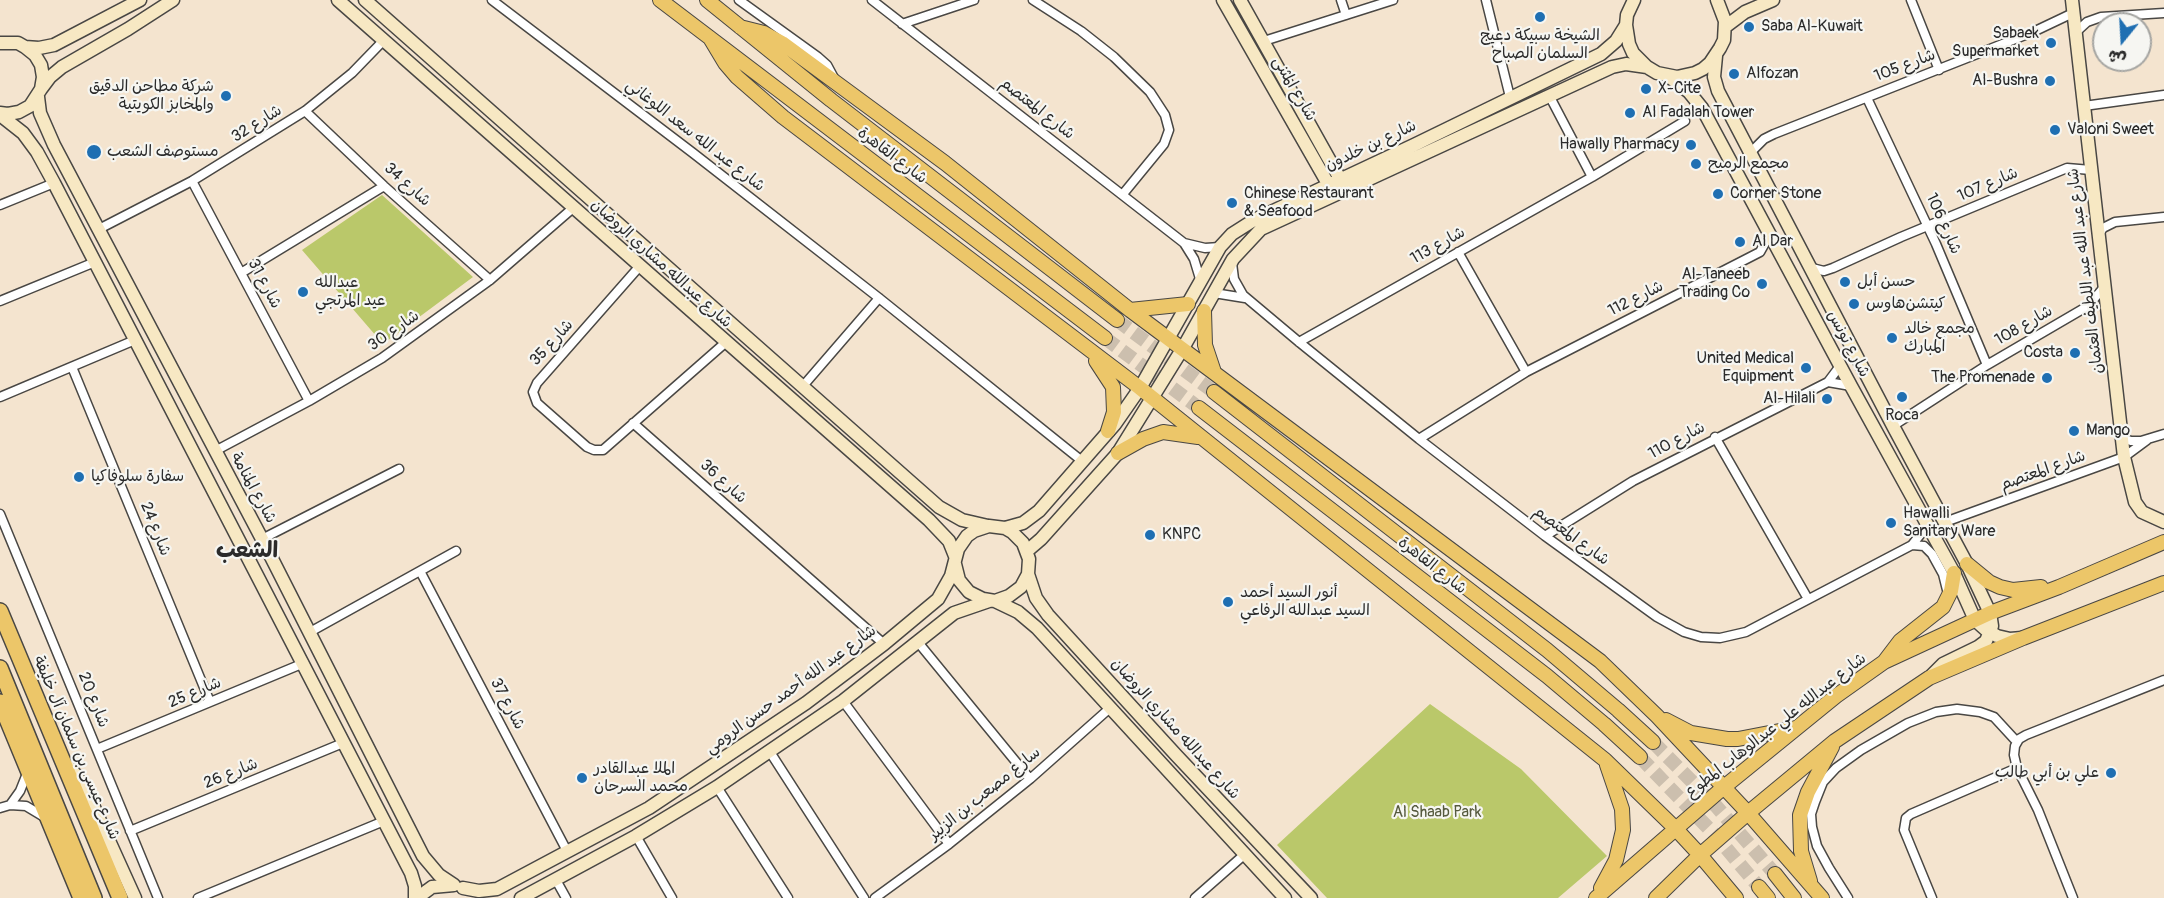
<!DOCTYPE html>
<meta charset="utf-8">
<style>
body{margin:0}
#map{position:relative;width:2164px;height:898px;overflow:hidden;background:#f4e4cf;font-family:Pangolin,"Playpen Sans Arabic",sans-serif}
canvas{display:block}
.north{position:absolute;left:2092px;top:12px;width:60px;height:60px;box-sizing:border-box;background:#f6f6f2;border:2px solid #a5a5a2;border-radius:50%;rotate:198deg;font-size:16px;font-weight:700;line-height:24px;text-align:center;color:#2b2b2b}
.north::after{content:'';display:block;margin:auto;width:21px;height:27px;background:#1f6fb2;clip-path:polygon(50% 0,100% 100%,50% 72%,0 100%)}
</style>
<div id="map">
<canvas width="2164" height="898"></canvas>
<div class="north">ش</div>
</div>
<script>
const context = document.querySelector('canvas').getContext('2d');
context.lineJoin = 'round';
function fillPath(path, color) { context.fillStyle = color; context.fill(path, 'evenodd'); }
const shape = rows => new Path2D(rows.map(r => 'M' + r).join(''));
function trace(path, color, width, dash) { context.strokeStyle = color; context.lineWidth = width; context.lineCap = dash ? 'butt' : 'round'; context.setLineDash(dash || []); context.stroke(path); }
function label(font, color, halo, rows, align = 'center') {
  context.font = font + ' Pangolin,"Playpen Sans Arabic",sans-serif'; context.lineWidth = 4.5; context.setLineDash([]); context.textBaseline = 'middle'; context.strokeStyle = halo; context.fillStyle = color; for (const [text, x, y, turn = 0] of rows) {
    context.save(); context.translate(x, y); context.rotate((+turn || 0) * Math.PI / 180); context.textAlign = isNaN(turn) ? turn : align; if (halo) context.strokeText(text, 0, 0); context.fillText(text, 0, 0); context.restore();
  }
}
fillPath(shape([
 [382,195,473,277,383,344,302,250],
 [1430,704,1521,769,1607,856,1558,898,1327,898,1277,845]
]), '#bac86a');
trace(shape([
 [1117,320,1214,392],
 [1105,338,1199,408],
 [1653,742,1716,806,1775,874],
 [1640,757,1715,835,1759,887]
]), '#ccbfae', 14, [14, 7]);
const street = shape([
 [492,0,693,153,879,298,1082,461],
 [739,0,818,57,827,65,834,78],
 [872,0,1184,243,1194,259,1201,282],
 [1033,0,1081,31,1114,57,1150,92,1165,115,1169,130,1164,144,1123,194],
 [1341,0,1346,15],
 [1486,0,1510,97],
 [1911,0,1939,70],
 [902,24,974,0],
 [2075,33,2087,22,2101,17,2164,13],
 [1264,41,1393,0],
 [1550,97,1592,177],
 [1867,98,1936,244,1987,365],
 [2084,106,2164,95],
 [305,111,384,186,490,280],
 [1751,152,1764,139,1774,134,2033,32,2073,13],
 [192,181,309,401],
 [0,205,54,183],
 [99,229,192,181,305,111,352,73,384,40],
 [2099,234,2103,228,2115,222,2164,217],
 [1184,243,1205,248,1220,247],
 [1458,252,1526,372],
 [1232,263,1234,279,1243,295,1299,342,1419,439,1545,536,1657,617,1684,632,1701,637,1720,638,1746,632,1912,545,1923,531,1926,520],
 [639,267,537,383,533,392,537,403,587,447,594,450,603,450,725,343],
 [1812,268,1824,271,1833,268,1901,237,2067,168,2091,170],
 [241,273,384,186],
 [1214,293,1245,298],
 [0,301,95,262],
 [1299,342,1592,177,1685,121],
 [72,367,210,702],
 [1828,382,1851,386],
 [803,386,879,298],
 [0,397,135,340],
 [633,423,884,644],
 [1893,426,1987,365,2088,306,2105,286],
 [1715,437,1808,599],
 [2122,438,2131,441,2141,441,2164,434],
 [1419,439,1526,372,1760,252,1770,234],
 [215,451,309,401,382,358,490,280,573,208],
 [0,514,158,898],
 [1945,522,2124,457,2147,440],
 [1545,536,1633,481,1828,382,1840,366],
 [262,539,399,469],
 [1912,545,1924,546,1932,554,1943,574,1947,590],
 [420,571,567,851],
 [310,632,456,551],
 [917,641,1030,779],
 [843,701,949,844],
 [97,749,304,663],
 [770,752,864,898],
 [717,787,788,898],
 [10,805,20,791,28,771],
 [0,808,10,805,26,806,46,818],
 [130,831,343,743],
 [636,836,672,898],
 [556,880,566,898],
 [198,898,384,821],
 [875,898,949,844,1030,779,1110,708],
 [1195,898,1245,854],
 [1848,898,1829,868,1817,846,1812,827,1811,814,1815,802,1823,782,1836,768,1861,750,1908,723,1936,712,1957,709,1980,712,1994,717,2017,742],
 [1932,898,1904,830,1906,818,1911,814,2017,768],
 [2073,898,2038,810,2017,768,2014,755,2015,746,2019,739,2026,735,2164,680]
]);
const secondary = shape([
 [338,0,929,520,949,541,955,556],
 [365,0,939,507,962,520,988,526],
 [1223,0,1331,189],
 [1240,0,1344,186],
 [1634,0,1627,15,1626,25,1629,44,1633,53,1647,67,1657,73,1677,77,1695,73,1703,69,1710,63,1720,48,1724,40,1725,21,1717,0],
 [2072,0,2124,457,2135,502,2142,512,2164,522],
 [1725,27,1745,12,1773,0],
 [0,43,18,43,25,47,35,55,41,65,43,77,41,89,30,106,19,112,8,114,0,113],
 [25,47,39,48,54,45,140,0],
 [1716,56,1714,77,1718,91,1893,426,1967,564,1990,613,1992,626,1986,641,1978,647,1943,664,1930,677],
 [1668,76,1689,92,1702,108,1851,386,1954,573,1975,620,1985,629,1997,636,2010,639,2022,638],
 [41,89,50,77,62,67,128,29,173,0],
 [38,97,40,113,54,145,262,539,423,856,439,875,454,885],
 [0,115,23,133,37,152,54,183,411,873,415,886,415,898],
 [1005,528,1023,523,1039,511,1115,424,1140,388,1220,247,1232,234,1254,220,1414,145,1601,54,1616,41,1626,25],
 [1027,551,1041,539,1118,453,1183,348,1233,259,1261,229,1612,67,1626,64,1647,67],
 [1028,574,1036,598,1048,615,1176,755,1311,898],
 [995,601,1018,612,1037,628,1285,898],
 [68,766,76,775,87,792,135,898],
 [463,888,479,891,497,889,649,808,806,703,884,644,938,599,951,576,958,549,967,536,974,531,989,526,1005,528,1012,532,1023,543,1029,559,1028,574,1021,587,1009,596,995,601,983,599,969,592,959,580,955,564],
 [417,898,432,887,454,885],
 [521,898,636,836,717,787,843,701,954,613,989,601]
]);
const primary = shape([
 [660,0,1105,338],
 [707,0,831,100,1117,320],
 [740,27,764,33,782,43,945,163,1130,310,1600,661,1657,716,1748,813,1822,898],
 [710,38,725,63,737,77,783,117,1140,388,1605,760,1675,828,1700,855,1736,898],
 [1130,310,1188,304],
 [1204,311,1205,345,1214,372],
 [1096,361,1113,387,1114,412,1108,431],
 [1214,392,1547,650,1618,710,1653,742],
 [1199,408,1547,676,1604,724,1640,757],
 [1118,453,1143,439,1163,432,1198,437],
 [1967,564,1989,582,2000,587,2013,590,2041,587],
 [1884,662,1900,641,1943,607,1951,591,1954,573],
 [1666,720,1691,733,1727,739,1738,739,1795,728],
 [1775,874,1794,898],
 [1810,881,1801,851,1800,815,1808,792,1832,747],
 [1759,887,1768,898],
 [1601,888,1616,860,1623,830,1622,809,1607,765],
 [1596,898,1724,787,1836,696,1884,662,1990,613,2059,587,2164,542],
 [1656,898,1700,855,1748,813,1835,741,1929,678,2023,638,2164,583]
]);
const highway = shape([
 [0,611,120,898],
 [0,668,94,898],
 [0,702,81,898]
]);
trace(street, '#494744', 11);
trace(secondary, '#494744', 15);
trace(primary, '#494744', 16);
trace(highway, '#494744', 18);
trace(street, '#fff', 8);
trace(secondary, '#f7e8c3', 12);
trace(primary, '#ecc669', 14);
trace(highway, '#ecc669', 15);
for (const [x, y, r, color] of [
 [1540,17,6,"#1f6fb2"],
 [1749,27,6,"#1f6fb2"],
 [2051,43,6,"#1f6fb2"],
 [1734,74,6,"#1f6fb2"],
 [2050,81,6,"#1f6fb2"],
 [1646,89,6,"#1f6fb2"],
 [226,96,6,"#1f6fb2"],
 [1630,113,6,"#1f6fb2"],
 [2055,130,6,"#1f6fb2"],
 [1691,145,6,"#1f6fb2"],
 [94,152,8,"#1f6fb2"],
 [1696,164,6,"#1f6fb2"],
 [1718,194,6,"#1f6fb2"],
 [1232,203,6,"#1f6fb2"],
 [1740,242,6,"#1f6fb2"],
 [1845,282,6,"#1f6fb2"],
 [1762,284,6,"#1f6fb2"],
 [303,292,6,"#1f6fb2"],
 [1854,304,6,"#1f6fb2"],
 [1892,338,6,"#1f6fb2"],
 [2075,353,6,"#1f6fb2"],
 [1806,368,6,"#1f6fb2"],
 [2047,378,6,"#1f6fb2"],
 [1902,397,6,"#1f6fb2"],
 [1827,399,6,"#1f6fb2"],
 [2074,431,6,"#1f6fb2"],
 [79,477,6,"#1f6fb2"],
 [1891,523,6,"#1f6fb2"],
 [1150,535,6,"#1f6fb2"],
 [1228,602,6,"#1f6fb2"],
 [2111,773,6,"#1f6fb2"],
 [582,778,6,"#1f6fb2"]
]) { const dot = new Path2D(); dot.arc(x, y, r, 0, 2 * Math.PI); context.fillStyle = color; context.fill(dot); trace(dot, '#f6f6f2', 2); }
label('16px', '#2b2b2b', '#f6f6f2', [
 ["Saba Al-Kuwait",1761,27],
 ["Sabaek",2039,34,"right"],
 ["Supermarket",2039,52,"right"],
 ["الشيخة سبيكة دعيج",1540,36,"center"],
 ["السلمان الصباح",1540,54,"center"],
 ["Alfozan",1746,74],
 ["Al-Bushra",2038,81,"right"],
 ["شركة مطاحن الدقيق",214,87,"right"],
 ["والمخابز الكويتية",214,105,"right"],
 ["X-Cite",1658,89],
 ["Al Fadalah Tower",1642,113],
 ["Valoni Sweet",2067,130],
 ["Hawally Pharmacy",1679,145,"right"],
 ["مستوصف الشعب",107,152],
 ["مجمع الرميح",1708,164],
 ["Chinese Restaurant",1244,194],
 ["& Seafood",1244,212],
 ["Corner Stone",1730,194],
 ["Al Dar",1752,242],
 ["Al-Taneeb",1750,275,"right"],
 ["Trading Co",1750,293,"right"],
 ["حسن أبل",1857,282],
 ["عبدالله",315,283],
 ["عيد المرتجي",315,301],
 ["كيتشن‌هاوس",1866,304],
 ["مجمع خالد",1904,329],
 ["المبارك",1904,347],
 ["Costa",2063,353,"right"],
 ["United Medical",1794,359,"right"],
 ["Equipment",1794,377,"right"],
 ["The Promenade",2035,378,"right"],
 ["Al-Hilali",1815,399,"right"],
 ["Roca",1902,416,"center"],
 ["Mango",2086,431],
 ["سفارة سلوفاكيا",91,477],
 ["Hawalli",1903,514],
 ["Sanitary Ware",1903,532],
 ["KNPC",1162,535],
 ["أنور السيد أحمد",1240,593],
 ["السيد عبدالله الرفاعي",1240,611],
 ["الملا عبدالقادر",594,769],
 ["محمد السرحان",594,787],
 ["علي بن أبي طالب",2099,773,"right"]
], 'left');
label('16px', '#2b2b2b', '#f6f6f2', [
 ["شارع 105",1905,66,-21],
 ["شارع المثنى",1294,89,60],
 ["شارع المعتصم",1037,109,38],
 ["شارع 32",257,124,-32],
 ["شارع عبد الله سعد اللوغاني",695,136,38],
 ["شارع بن خلدون",1371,146,-25],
 ["شارع القاهرة",892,156,37],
 ["شارع 34",407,185,42],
 ["شارع 107",1988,185,-23],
 ["شارع 106",1943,224,66],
 ["شارع 113",1438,246,-29],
 ["شارع عبدالله مشاري الروضان",661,264,42],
 ["شارع عبد الله عبد اللطيف العثمان",2086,271,-97],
 ["شارع 31",264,284,62],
 ["شارع 112",1636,299,-27],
 ["شارع 108",2024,326,-30],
 ["شارع 30",394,331,-35],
 ["شارع 35",552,343,-48],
 ["شارع تونس",1848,344,62],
 ["شارع 110",1677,441,-28],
 ["شارع المعتصم",2043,471,-20],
 ["شارع 36",723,482,42],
 ["شارع المنامة",253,488,61],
 ["شارع 24",155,529,68],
 ["شارع المعتصم",1571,536,36],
 ["شارع القاهرة",1432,566,38],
 ["شارع عبد الله أحمد حسن الرومي",791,690,-36],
 ["شارع 25",195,693,-23],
 ["شارع 20",93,700,68],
 ["شارع 37",507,704,62],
 ["شارع عبدالله علي عبدالوهاب المطوع",1776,726,-38],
 ["شارع عبدالله مشاري الروضان",1175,729,48],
 ["شارع عيسى بن سلمان آل خليفة",76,748,67],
 ["شارع 26",231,774,-22],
 ["سارع مصعب بن الزبير",985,794,-39]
]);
label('16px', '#565a3e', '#f6f6f2', [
 ["Al Shaab Park",1437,813]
]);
label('bold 22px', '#2b2b2b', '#f6f6f2', [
 ["الشعب",247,551]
]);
</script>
